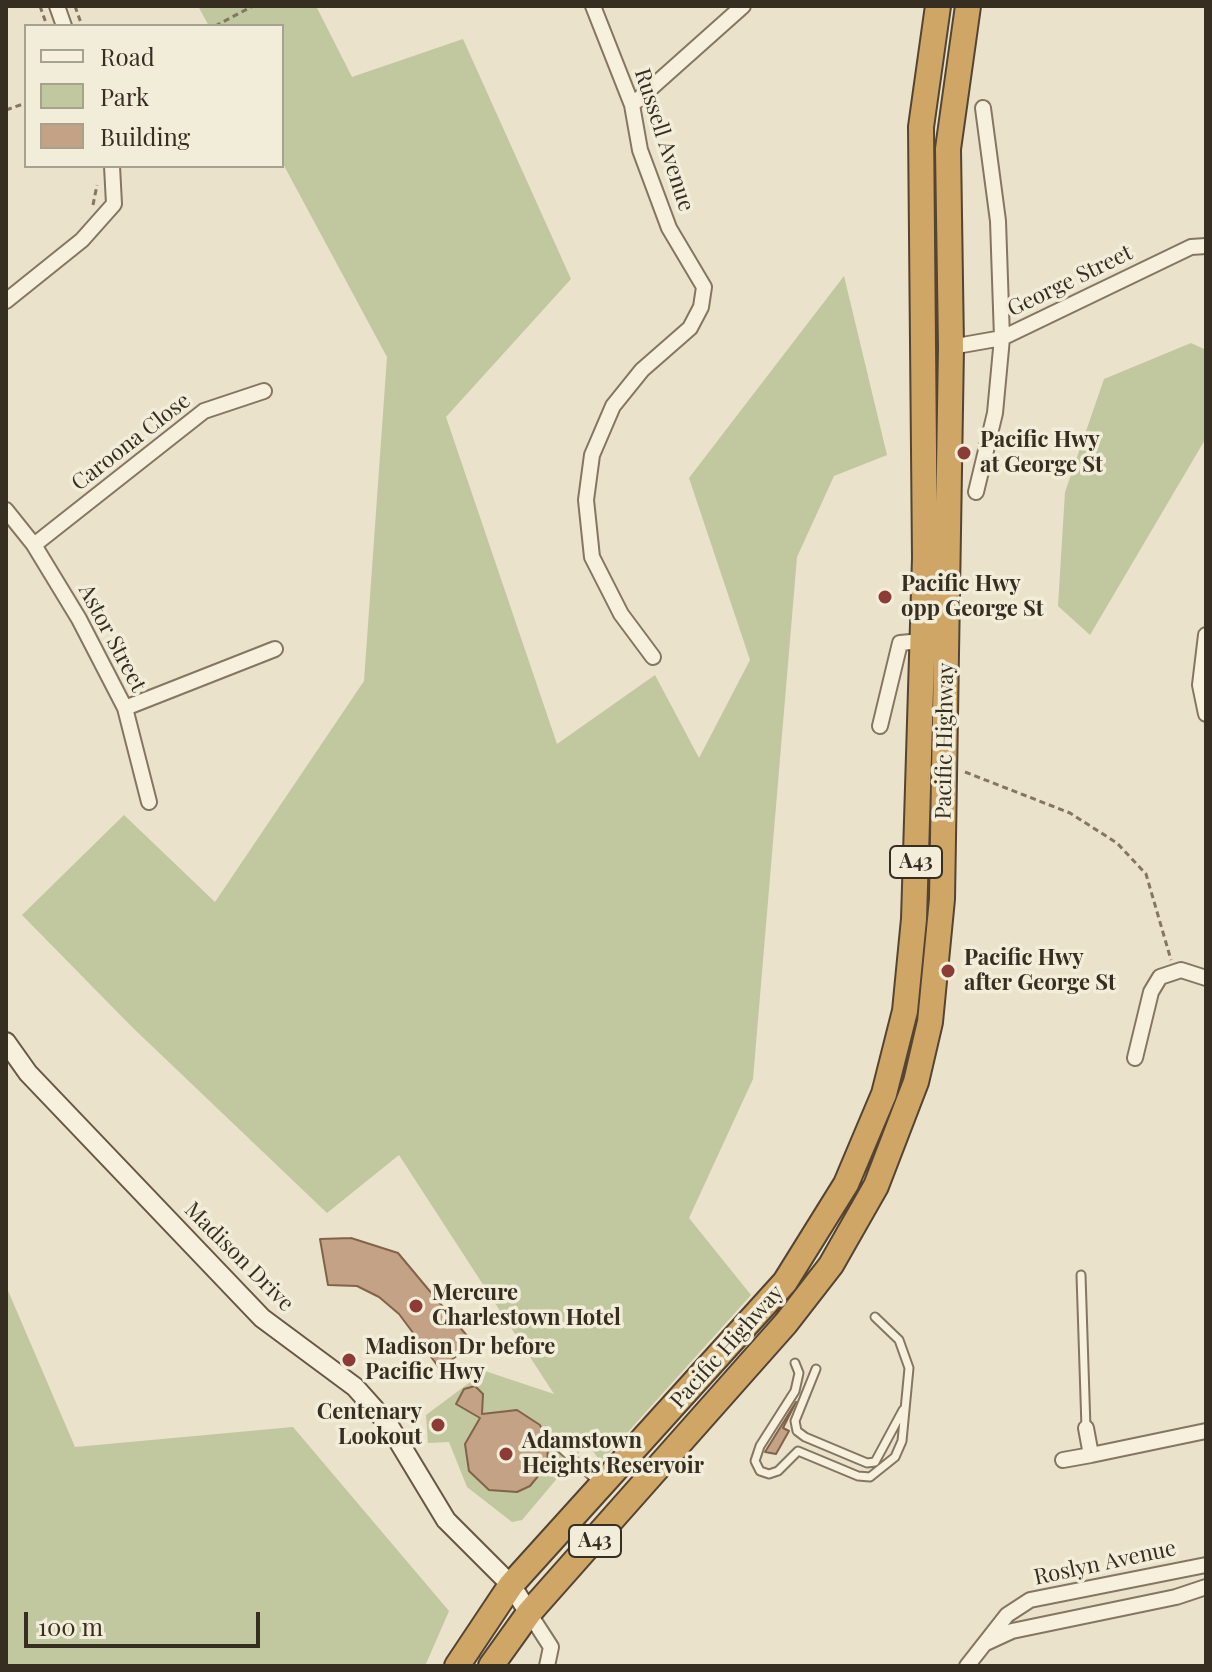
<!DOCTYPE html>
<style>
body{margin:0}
#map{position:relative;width:1212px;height:1672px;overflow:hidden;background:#eae2ca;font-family:"Playfair Display",serif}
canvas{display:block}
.frame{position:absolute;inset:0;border:8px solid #372e22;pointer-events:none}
.legend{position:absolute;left:24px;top:24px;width:260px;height:144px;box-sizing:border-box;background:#f2edd9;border:2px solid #a7a190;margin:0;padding:10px 14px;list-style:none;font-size:24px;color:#372e22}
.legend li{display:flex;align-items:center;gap:16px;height:40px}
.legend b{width:40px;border:2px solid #a7a190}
.scale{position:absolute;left:24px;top:1612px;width:236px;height:36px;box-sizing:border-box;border:4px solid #372e22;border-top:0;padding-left:10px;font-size:24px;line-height:28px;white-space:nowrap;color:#372e22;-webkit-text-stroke:6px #f2edd9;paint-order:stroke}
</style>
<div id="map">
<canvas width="1212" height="1672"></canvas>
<div class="frame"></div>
<ul class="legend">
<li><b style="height:10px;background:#f6f0dd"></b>Road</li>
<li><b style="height:22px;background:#c1c79f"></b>Park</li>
<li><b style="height:22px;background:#c4a285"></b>Building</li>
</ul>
<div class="scale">100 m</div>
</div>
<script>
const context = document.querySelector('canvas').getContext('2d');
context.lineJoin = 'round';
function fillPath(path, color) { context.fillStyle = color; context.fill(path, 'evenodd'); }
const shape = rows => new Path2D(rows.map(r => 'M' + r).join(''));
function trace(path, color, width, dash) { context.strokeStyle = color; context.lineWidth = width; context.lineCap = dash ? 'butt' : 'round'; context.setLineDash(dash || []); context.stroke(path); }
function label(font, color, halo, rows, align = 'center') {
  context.font = font + ' "Playfair Display",serif'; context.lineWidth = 7; context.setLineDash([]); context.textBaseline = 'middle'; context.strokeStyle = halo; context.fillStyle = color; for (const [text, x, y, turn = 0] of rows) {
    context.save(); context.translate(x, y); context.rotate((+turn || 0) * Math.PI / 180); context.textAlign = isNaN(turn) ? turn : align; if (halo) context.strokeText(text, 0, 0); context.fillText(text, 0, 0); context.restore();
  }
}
fillPath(shape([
 [198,6,316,6,352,77,463,39,571,279,446,417,557,744,655,675,699,758,750,660,689,478,844,276,887,455,834,476,797,557,753,1079,689,1218,751,1295,601,1462,587,1443,522,1520,512,1522,467,1487,449,1442,428,1443,426,1415,485,1371,554,1394,399,1155,327,1213,132,1027,22,915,124,815,215,902,364,681,387,357,282,162,282,26,209,26],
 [1191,343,1206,350,1206,438,1090,635,1058,606,1065,492,1104,379],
 [6,1286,75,1447,293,1427,449,1611,425,1666,6,1666]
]), '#c1c79f');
const building = shape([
 [351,1238,398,1253,473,1343,440,1369,399,1314,379,1297,357,1286,328,1285,320,1239,351,1238],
 [475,1386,483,1394,482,1414,517,1410,540,1425,548,1445,547,1465,530,1486,517,1492,489,1490,469,1471,465,1444,480,1418,456,1404,464,1389,475,1386],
 [796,1402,783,1428,789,1431,776,1454,765,1452,796,1402]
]);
fillPath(building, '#c4a285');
trace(building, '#826349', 2);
const lane = shape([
 [1081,1275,1086,1428],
 [795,1363,799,1373,795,1391,760,1446,755,1461,760,1471,769,1474,778,1471,798,1451,858,1476,870,1477,895,1457,902,1441,909,1368,899,1340,875,1317],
 [816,1369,795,1421,797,1431,805,1437,867,1463,875,1462,903,1410],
 [552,1440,597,1481]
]);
const street = shape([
 [57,6,64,26],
 [593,6,632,105,640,150,669,228,704,287,701,307,690,328,642,370,613,406,592,455,586,500,592,557,621,614,653,657],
 [632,105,743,6],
 [6,301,82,240,114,204,112,166],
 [951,347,1002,338,1191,247,1206,246],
 [976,492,995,413,1002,338,998,221,983,108],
 [6,510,34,545,79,619,125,708,149,802],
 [34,545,204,411,264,391],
 [1206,635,1200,685,1206,714],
 [125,708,275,649],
 [880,726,900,643,922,641],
 [1135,1058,1151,992,1160,977,1181,970,1206,978],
 [1086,1428,1091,1455,1206,1431],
 [1063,1460,1091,1455],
 [529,1613,551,1647,547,1666],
 [986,1643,1012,1631,1176,1597,1206,1587],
 [967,1666,1007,1615,1030,1600,1206,1565]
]);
const secondary = shape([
 [6,1042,28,1073,262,1318,355,1387,388,1424,446,1520,511,1585,529,1613]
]);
const highway = shape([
 [457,1666,511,1585,785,1282,846,1184,884,1094,905,1011,914,919,925,558,921,127,938,6],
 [491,1666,529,1613,786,1323,831,1265,876,1186,916,1082,930,1022,942,899,951,347,948,149,968,6]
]);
trace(lane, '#857661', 11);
trace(street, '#857661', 18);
trace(secondary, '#675744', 22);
trace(highway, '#544434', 28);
trace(shape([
 [40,6,47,26],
 [75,6,82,26],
 [215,26,253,6],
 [6,110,26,103],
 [93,205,97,185],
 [965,772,1070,813,1117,843,1146,874,1171,960]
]), '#857661', 3, [6, 4]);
trace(lane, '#f6f0dd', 7);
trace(street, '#f6f0dd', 14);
trace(secondary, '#f6f0dd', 18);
trace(highway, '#cfa666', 24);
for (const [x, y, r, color] of [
 [964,453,8,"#8d3b37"],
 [885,597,8,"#8d3b37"],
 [948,971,8,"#8d3b37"],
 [416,1306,8,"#8d3b37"],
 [349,1360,8,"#8d3b37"],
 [438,1425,8,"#8d3b37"],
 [506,1454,8,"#8d3b37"]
]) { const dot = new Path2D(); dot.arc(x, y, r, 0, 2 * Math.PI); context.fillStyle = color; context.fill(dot); trace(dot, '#f2edd9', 3); }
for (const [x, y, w] of [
 [916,862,52],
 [595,1541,52]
]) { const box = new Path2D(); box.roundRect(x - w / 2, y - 16, w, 32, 6); context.fillStyle = '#f2edd9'; context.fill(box); trace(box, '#372e22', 2); }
label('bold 20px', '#372e22', null, [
 ["A43",916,862],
 ["A43",595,1541]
]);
label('22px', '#372e22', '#f2edd9', [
 ["Russell Avenue",664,140,72],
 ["George Street",1070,281,-26],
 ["Caroona Close",131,442,-38],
 ["Astor Street",112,638,62],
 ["Pacific Highway",945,741,-89],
 ["Madison Drive",239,1257,45],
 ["Pacific Highway",727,1347,-48],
 ["Roslyn Avenue",1105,1563,-12]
]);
label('bold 22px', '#372e22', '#f2edd9', [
 ["Pacific Hwy",980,440],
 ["at George St",980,465],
 ["Pacific Hwy",901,584],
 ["opp George St",901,609],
 ["Pacific Hwy",964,958],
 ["after George St",964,983],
 ["Mercure",432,1293],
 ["Charlestown Hotel",432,1318],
 ["Madison Dr before",365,1347],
 ["Pacific Hwy",365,1372],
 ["Centenary",422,1412,"right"],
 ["Lookout",422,1437,"right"],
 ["Adamstown",522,1441],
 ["Heights Reservoir",522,1466]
], 'left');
</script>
